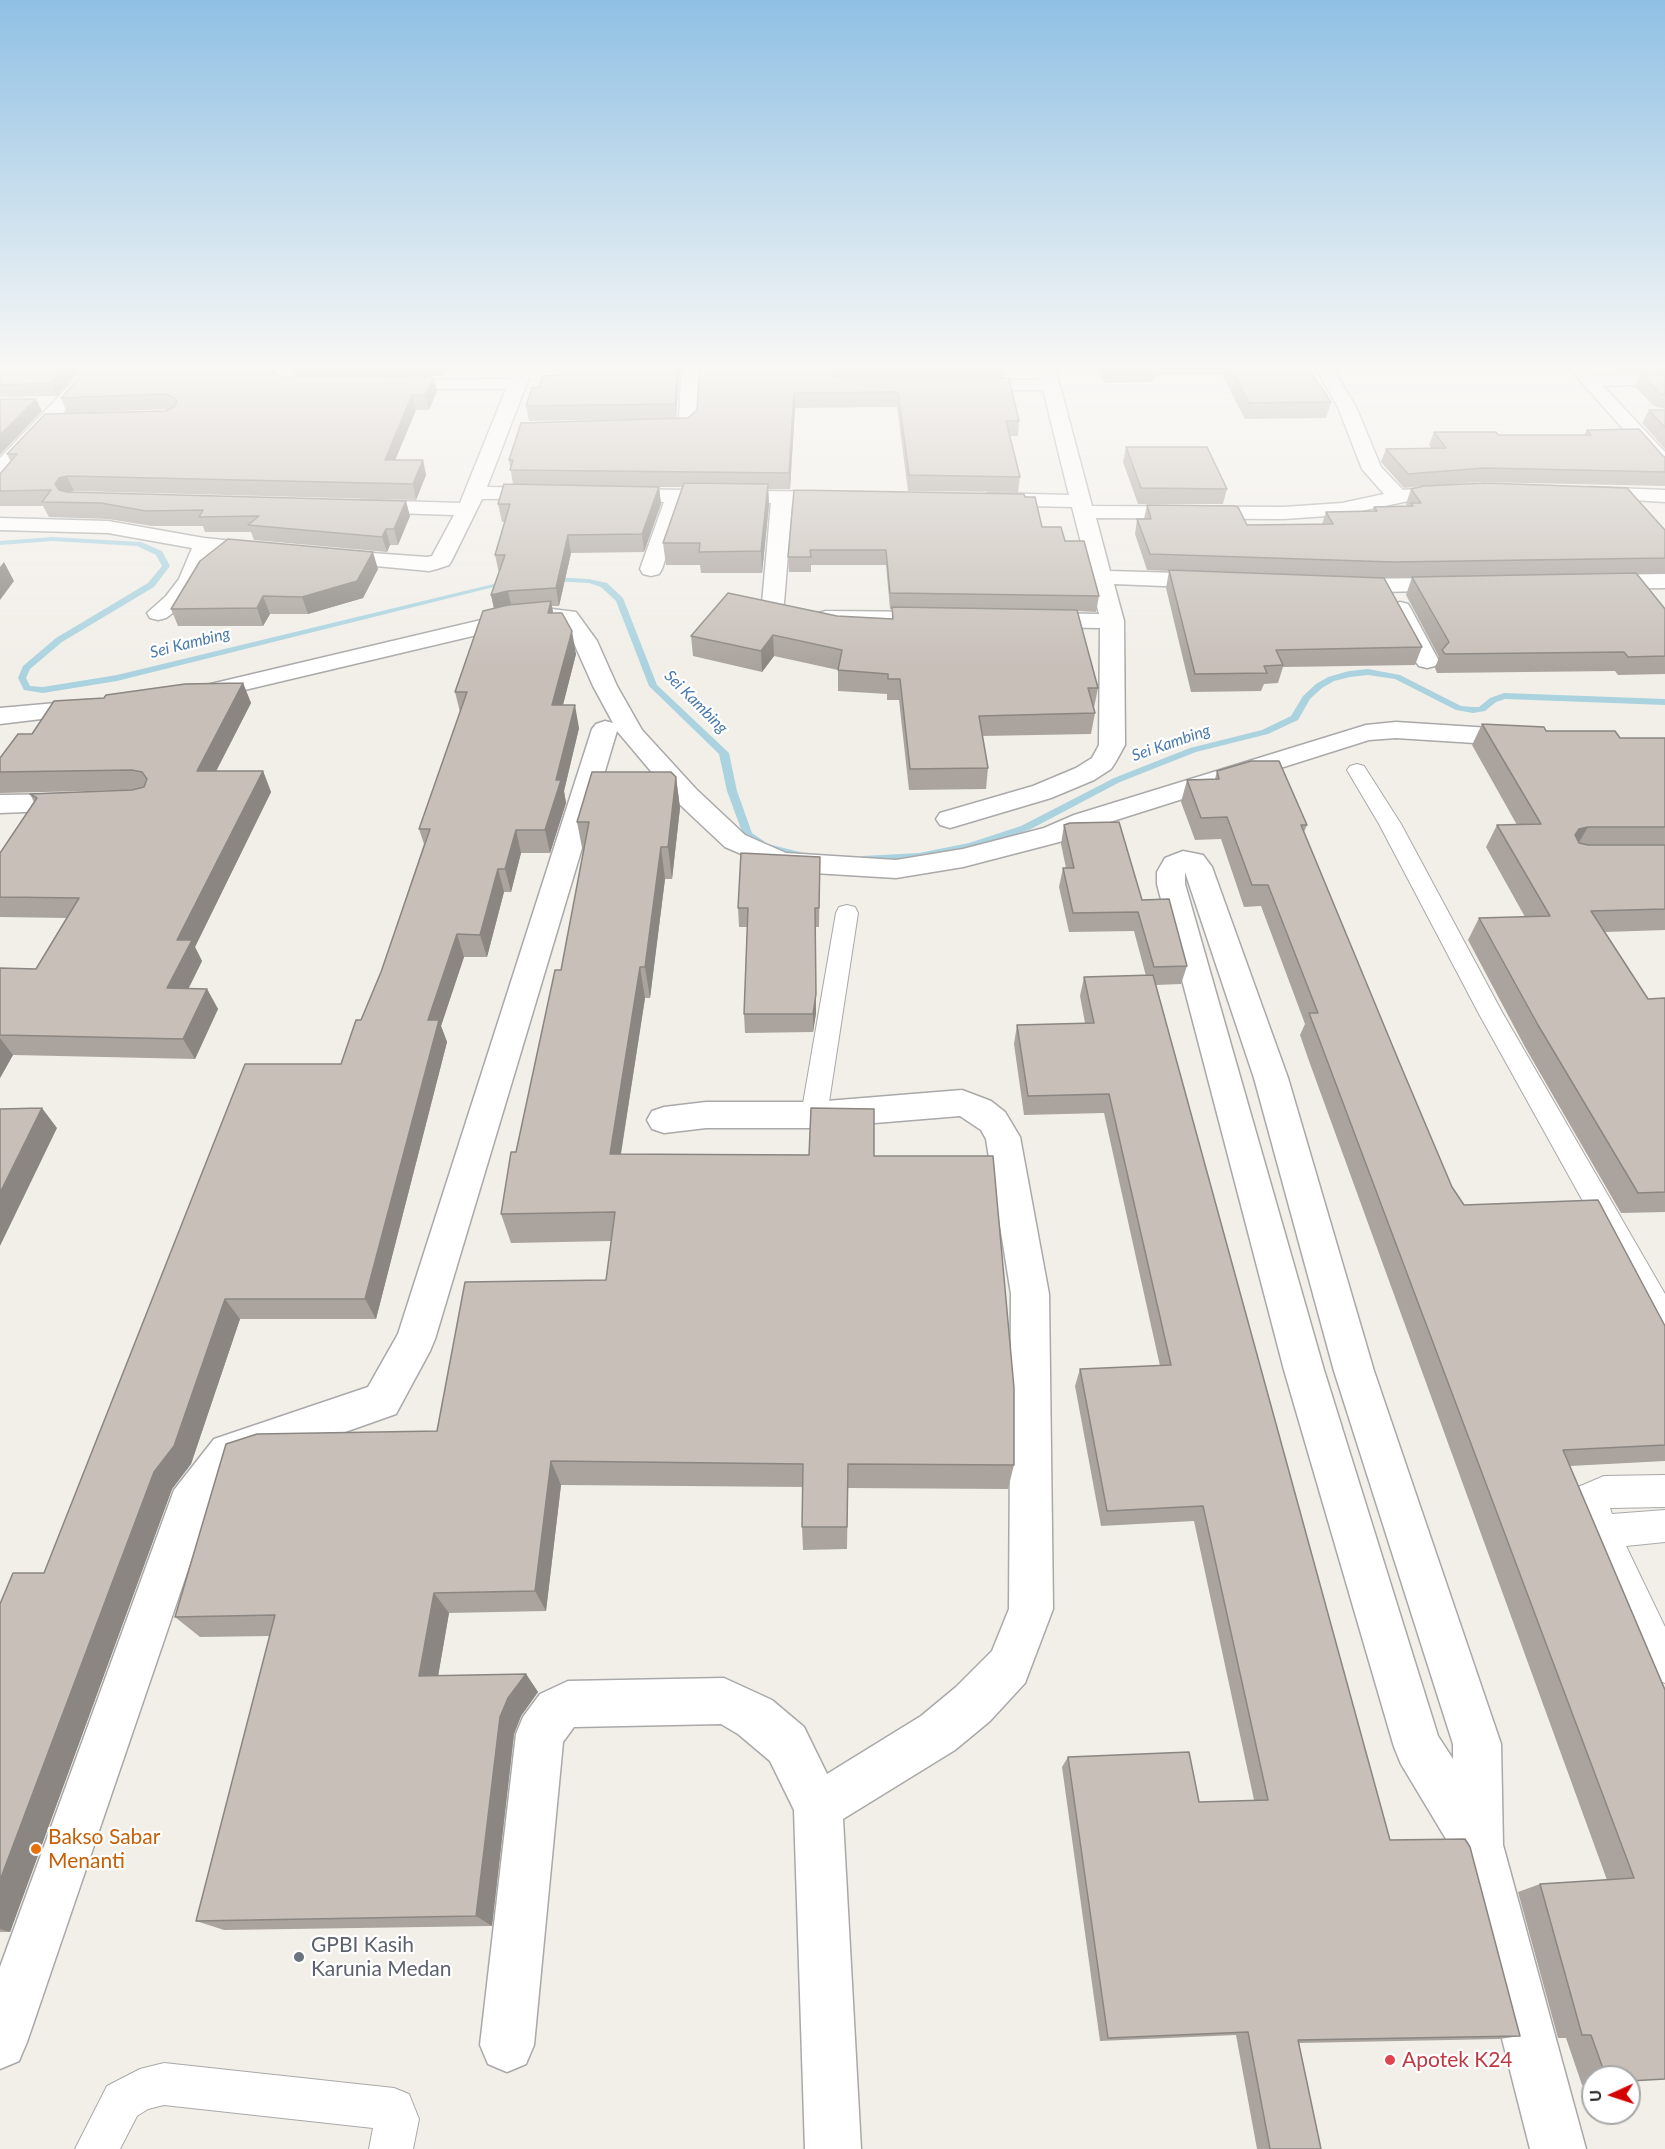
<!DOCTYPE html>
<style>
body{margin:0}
#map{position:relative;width:1665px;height:2149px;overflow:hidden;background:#f2efe9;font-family:Lato,sans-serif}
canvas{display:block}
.north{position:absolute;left:1581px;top:2065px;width:60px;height:60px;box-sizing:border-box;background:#fff;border:2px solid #a7a7a7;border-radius:50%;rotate:267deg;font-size:16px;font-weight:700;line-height:24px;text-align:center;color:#222}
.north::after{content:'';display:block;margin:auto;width:21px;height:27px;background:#d40000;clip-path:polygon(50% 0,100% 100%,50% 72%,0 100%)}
</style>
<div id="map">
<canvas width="1665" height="2149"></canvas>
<div class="north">U</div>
</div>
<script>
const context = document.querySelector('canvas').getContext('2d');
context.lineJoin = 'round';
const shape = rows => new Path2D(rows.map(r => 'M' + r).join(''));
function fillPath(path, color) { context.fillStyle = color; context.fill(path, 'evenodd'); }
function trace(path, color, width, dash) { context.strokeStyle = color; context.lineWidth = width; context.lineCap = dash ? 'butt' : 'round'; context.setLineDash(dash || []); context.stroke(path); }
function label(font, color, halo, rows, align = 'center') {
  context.font = font + ' Lato,sans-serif'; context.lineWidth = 4.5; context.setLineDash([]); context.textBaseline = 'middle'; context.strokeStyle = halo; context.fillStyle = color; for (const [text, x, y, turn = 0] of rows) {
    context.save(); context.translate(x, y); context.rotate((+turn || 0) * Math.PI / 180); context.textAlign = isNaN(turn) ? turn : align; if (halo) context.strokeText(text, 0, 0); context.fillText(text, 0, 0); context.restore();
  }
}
fillPath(shape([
 [52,537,141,542,162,551,170,566,154,587,62,642,30,669,26,678,30,686,43,687,117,675,510,580,514,582,117,681,43,693,24,690,18,678,23,666,56,638,148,583,162,566,156,555,137,546,52,541,0,545,0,541,52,537],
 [549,577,589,579,607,583,623,598,657,685,729,753,737,791,752,833,768,844,808,854,809,856,808,858,804,859,761,848,744,837,727,791,719,754,649,686,616,601,601,587,589,583,552,581,548,579,549,577],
 [1368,669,1400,675,1461,706,1473,707,1479,707,1490,698,1504,693,1665,699,1665,705,1505,699,1496,702,1485,711,1473,713,1456,710,1395,679,1368,675,1350,677,1334,681,1322,688,1310,699,1298,720,1268,734,1196,752,1120,782,1029,830,971,849,919,859,863,862,858,859,863,856,919,853,969,843,1021,826,1114,778,1190,748,1262,730,1291,716,1303,696,1316,684,1328,677,1349,671,1368,669]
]), '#aad3df');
const lane = shape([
 [1357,764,1364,766,1401,824,1502,1012,1665,1294,1665,1335,1655,1331,1479,1014,1379,824,1347,770,1350,766,1357,764],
 [847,905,855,907,858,913,827,1115,823,1122,814,1125,805,1122,801,1115,836,913,839,907,847,905],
 [1665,1475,1665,1507,1610,1508,1612,1514,1665,1510,1665,1542,1626,1546,1665,1627,1665,1683,1652,1678,1589,1543,1574,1498,1578,1487,1604,1476,1665,1475],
 [164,2063,394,2088,409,2094,419,2119,413,2149,369,2149,373,2128,164,2105,148,2109,137,2116,120,2149,75,2149,107,2086,140,2069,164,2063]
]);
const street = shape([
 [87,367,105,367,7,474,0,476,0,458,87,367],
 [281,367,298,367,292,378,320,379,326,380,329,384,326,388,320,389,278,387,273,379,281,367],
 [515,367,533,367,487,487,546,488,553,490,556,494,553,498,482,499,452,560,449,565,437,569,429,571,322,561,319,556,322,551,330,550,427,557,432,556,454,515,362,512,355,510,352,506,355,502,362,500,460,503,506,389,389,389,383,388,380,384,383,380,510,379,515,367],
 [1037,367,1055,367,1092,506,1284,507,1342,503,1384,494,1362,469,1338,407,1315,367,1332,367,1356,407,1381,467,1403,490,1452,485,1459,487,1462,491,1459,495,1452,497,1418,499,1342,515,1284,519,1096,518,1110,571,1212,574,1220,576,1223,581,1220,586,1212,588,1114,584,1124,621,1125,745,1115,763,1111,769,1094,780,1051,798,950,828,940,825,936,819,940,813,1033,786,1076,768,1092,758,1099,745,1100,628,1036,627,1028,625,1024,620,1028,615,1036,613,1099,614,1072,507,990,505,983,503,980,499,983,495,990,493,1069,495,1043,390,966,390,960,389,957,385,960,381,966,380,1040,380,1037,367],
 [1568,367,1586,367,1594,376,1665,374,1665,384,1603,386,1665,452,1665,470,1658,468,1568,367],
 [690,369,696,370,699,374,697,423,695,427,682,433,642,432,640,428,642,424,679,421,681,374,684,370,690,369],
 [1590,487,1665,490,1665,502,1583,497,1580,493,1583,489,1590,487],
 [615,489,837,492,844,494,847,498,844,502,837,504,792,504,784,603,781,608,773,610,765,608,762,603,771,503,684,502,662,569,659,574,651,576,643,574,640,569,664,502,608,499,605,495,608,491,615,489],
 [0,518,108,521,204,538,264,544,272,545,275,550,272,555,264,556,212,551,201,580,182,606,166,618,158,620,150,618,147,613,166,596,179,579,192,548,108,533,0,530,0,518],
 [1665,574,1665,588,1600,589,1592,587,1589,582,1592,577,1600,575,1665,574],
 [1452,578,1460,580,1463,585,1460,590,1345,593,1337,591,1334,586,1337,581,1345,579,1452,578],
 [1400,602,1408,604,1411,609,1439,661,1435,666,1427,668,1419,666,1415,661,1389,609,1392,604,1400,602],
 [536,607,576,612,597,641,617,686,642,730,696,789,745,835,786,853,896,860,963,849,1044,828,1074,815,1366,725,1396,722,1522,730,1531,733,1535,738,1531,743,1522,746,1396,738,1369,740,1094,827,1063,841,963,867,896,878,781,871,725,847,676,801,617,731,435,1339,430,1351,396,1414,243,1468,206,1517,27,2042,19,2061,0,2069,0,1967,174,1490,214,1439,368,1387,398,1334,592,729,596,724,605,721,613,723,593,686,573,641,561,623,536,621,198,701,189,699,186,694,189,689,198,687,536,607],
 [826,611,936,612,944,614,948,619,944,624,936,626,826,625,818,623,814,618,818,613,826,611],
 [90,700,99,702,102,707,99,712,0,724,0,708,90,700],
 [79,794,89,796,93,802,89,808,79,810,0,813,0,795,79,794],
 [1183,851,1203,855,1212,867,1288,1078,1374,1371,1501,1744,1503,1845,1586,2149,1530,2149,1455,1854,1401,1764,1394,1747,1284,1370,1157,884,1157,872,1165,858,1183,851],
 [1185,872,1254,1078,1334,1371,1453,1744,1453,1759,1438,1736,1324,1370,1185,884,1185,872],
 [962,1090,991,1101,1005,1112,1020,1137,1049,1294,1053,1609,1025,1683,990,1721,955,1750,843,1819,861,2149,805,2149,794,1810,770,1761,738,1734,721,1724,574,1727,563,1742,534,2045,526,2064,507,2072,488,2064,480,2045,516,1734,523,1717,540,1694,568,1681,724,1678,772,1700,804,1727,827,1774,921,1716,956,1687,992,1651,1009,1609,1011,1294,986,1139,981,1130,960,1116,814,1128,706,1128,664,1133,652,1129,647,1120,652,1111,664,1107,706,1102,814,1102,962,1090]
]);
trace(lane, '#a9a9a9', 2);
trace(street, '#a9a9a9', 3);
fillPath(lane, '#fff');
fillPath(street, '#fff');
fillPath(shape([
 [0,367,76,367,78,373,57,396,0,397],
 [89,367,279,367,274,374,280,376,437,391,429,410,416,410,395,460,423,460,426,475,416,500,74,491,69,492,410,516,398,545,390,545,387,552,254,540,251,532,205,532,203,526,152,526,108,519,49,517,43,506,0,506,0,474,11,462,7,454,171,409,67,413,61,398],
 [293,367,448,367,444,376,296,376],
 [563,367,686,367,684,368,679,374,676,418,688,418,697,410,700,371,698,369,693,367,1005,367,1004,378,1019,421,1018,436,1010,436,1020,477,1018,492,908,491,897,407,795,408,790,489,768,489,769,505,762,573,701,573,700,565,666,565,663,543,682,487,659,487,661,504,644,552,571,553,559,606,552,606,553,613,576,654,563,705,579,728,564,791,566,803,550,853,521,853,511,892,504,892,487,957,464,957,441,1026,447,1042,376,1319,240,1319,191,1464,172,1489,10,1932,0,1932,0,1604,44,1573,341,1064,361,1020,381,972,424,844,419,829,460,712,455,692,494,608,491,595,499,573,495,555,505,522,502,522,498,504,513,484,509,460,644,419,529,421,526,406,539,387,561,375],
 [1098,367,1307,367,1331,402,1326,418,1245,419,1222,375,1154,375,1152,382,1104,383],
 [1615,367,1665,367,1665,372,1620,373],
 [1665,373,1665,409,1654,406,1635,387,1641,374],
 [1649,410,1665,410,1665,449,1642,423],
 [1587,430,1665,457,1665,486,1479,482,1426,486,1665,530,1665,573,1637,574,1665,609,1665,674,1618,675,1615,671,1437,673,1435,668,1439,657,1406,595,1412,577,1384,578,1422,647,1415,665,1283,667,1278,683,1264,684,1261,691,1191,692,1166,588,1169,571,1147,570,1135,534,1137,519,1144,519,1147,505,1247,525,1322,524,1326,512,1373,512,1374,507,1407,506,1406,504,1411,489,1423,486,1404,488,1381,462,1386,449,1431,448,1429,445,1434,432,1498,435,1584,435],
 [1126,447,1227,489,1223,504,1138,504,1123,462],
 [794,490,1025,497,1042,527,1065,541,1099,596,1096,612,1077,611,1098,688,1094,708,1095,713,1091,734,982,736,988,768,986,789,909,790,899,700,887,700,887,694,838,691,838,670,774,656,762,672,693,656,691,636,837,616,892,619,892,609,890,609,886,565,811,565,811,572,789,572,788,557],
 [378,569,363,598,308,614,270,614,263,626,178,626,171,609],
 [243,683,251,703,216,771,263,771,271,792,195,947,202,961,188,989,207,989,218,1009,195,1059,13,1055,0,1078,0,968,36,969,67,918,0,917,0,853,34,802,30,794,132,790,0,793,0,758,32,734,104,698],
 [1482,724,1620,738,1665,738,1665,930,1605,932,1648,999,1665,998,1665,1212,1621,1213,1525,1047,1468,940,1479,918,1525,917,1486,847,1497,825,1517,825,1472,745],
 [1217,771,1307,825,1304,832,1400,1064,1452,1187,1464,1205,1665,1326,1665,1461,1570,1466,1665,1690,1629,2077,1593,2077,1593,2084,1582,2085,1566,2038,1558,2038,1518,1892,1540,1884,1607,1880,1309,1061,1300,1035,1305,1024,1261,906,1244,907,1221,839,1195,840,1181,802,1187,780,1215,779],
 [676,777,680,808,672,879,665,879,650,998,645,998,621,1154,874,1156,1014,1465,1008,1489,848,1488,847,1549,803,1550,802,1527,803,1487,561,1485,546,1611,449,1613,438,1676,526,1674,538,1692,521,1716,514,1734,492,1926,224,1930,196,1921,270,1636,200,1637,175,1617,437,1431,606,1280,611,1241,511,1243,501,1214,561,970,583,853,577,822],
 [1064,825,1142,900,1187,966,1181,984,1156,985,1390,1840,1520,2036,1500,2039,1299,2043,1321,2149,1257,2149,1236,2035,1100,2041,1062,1767,1068,1757,1199,1802,1254,1800,1194,1521,1101,1526,1075,1386,1080,1369,1160,1366,1104,1113,1024,1115,1014,1044,1017,1025,1085,1023,1080,996,1084,977,1146,976,1134,931,1069,932,1059,887,1063,868,1066,868,1061,844],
 [820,857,819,927,816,927,816,1013,813,1032,745,1033,744,1014,747,927,739,927,738,908]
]), '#aba49e');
fillPath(shape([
 [67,367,76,367,78,373,57,396,51,383],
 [268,367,279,367,271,378],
 [442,367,448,367,444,376],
 [677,367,686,367,684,368,679,374,676,419,675,404],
 [832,367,841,367,841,378,833,380,830,370],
 [434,377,437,391,429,410,425,395],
 [794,393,795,408,790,489,789,473],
 [412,395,416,410,389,475,385,460],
 [36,399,42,411,0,455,0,435],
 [423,460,426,475,416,500,413,484],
 [67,476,74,491,66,493,62,499,55,484,59,478],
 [768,484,769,505,762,573,761,551],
 [659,487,661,504,644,552,642,534],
 [406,501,410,516,398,545,394,529],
 [386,529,390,545,387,552,382,537],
 [568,535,571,553,559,606,556,588],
 [373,552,378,569,363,598,308,614,302,597],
 [4,562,14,581,0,600,0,567],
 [508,591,512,609,495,613,491,595],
 [263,596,270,614,263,626,257,608],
 [551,601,555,624,548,613],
 [572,631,576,654,557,728,552,705],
 [773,635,774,656,762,672,761,651],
 [243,683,251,703,206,791,197,771],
 [575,705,579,728,564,791,566,803,550,853,545,830,556,780],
 [263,771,271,792,195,947,202,961,179,1008,167,988,177,940],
 [676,777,680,808,672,879,668,847],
 [1588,827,1575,849,1575,835,1579,829],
 [516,830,521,853,511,892,505,869],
 [661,847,665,879,650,998,645,967],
 [498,869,504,892,487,957,480,935],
 [815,908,816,1013,813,1032,813,1014],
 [457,934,464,957,441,1026,447,1042,376,1319,365,1299,428,1020],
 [640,967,645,998,616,1184,610,1154],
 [207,989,218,1009,195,1059,183,1039],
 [0,1038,13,1055,0,1078],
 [42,1108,57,1128,0,1246,0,1193],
 [225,1299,240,1319,191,1464,172,1489,10,1932,0,1929,0,1880,154,1472],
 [551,1461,561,1485,546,1611,535,1591],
 [434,1593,449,1613,435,1694,419,1676],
 [526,1674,538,1692,521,1716,514,1734,492,1926,476,1916,500,1717,508,1698]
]), '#8b8681');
const building = shape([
 [0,367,67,367,51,383,0,385,0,367],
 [89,367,268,367,272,374,280,376,434,377,425,395,412,395,385,460,423,460,413,484,67,476,59,478,55,484,59,490,67,492,406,501,394,529,386,529,382,537,248,525,259,516,199,517,203,510,146,511,101,503,42,502,51,490,0,491,0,474,17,454,7,454,45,414,165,411,174,407,177,402,175,398,165,394,61,398,89,367],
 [563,367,677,367,675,404,526,406,532,388,539,387,543,376,561,375,563,367],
 [700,367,832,367,830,370,833,376,841,378,1009,378,1019,421,1006,421,1020,477,909,475,898,392,794,393,789,473,510,470,513,460,509,460,521,423,688,418,697,410,700,367],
 [1230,367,1307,367,1331,402,1249,403,1230,367],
 [1665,373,1665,394,1660,394,1641,374,1665,373],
 [0,399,36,399,0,435,0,399],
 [1649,410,1665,410,1665,428,1649,410],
 [1639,429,1663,456,1665,457,1665,472,1484,468,1408,474,1386,449,1446,448,1434,432,1496,432,1498,435,1591,435,1587,430,1639,429],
 [1126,447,1207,447,1227,489,1141,488,1126,447],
 [684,483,768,484,761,551,699,552,700,543,663,543,684,483],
 [1485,483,1627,488,1665,530,1665,558,1393,562,1150,554,1137,519,1151,519,1147,505,1234,506,1238,507,1247,525,1333,524,1326,512,1377,511,1374,507,1413,506,1411,503,1421,503,1411,489,1424,486,1485,483],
 [504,484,659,487,642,534,568,535,556,588,508,591,491,595,505,555,495,555,510,504,498,504,504,484],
 [794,490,1024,494,1025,497,1035,497,1042,527,1061,527,1065,541,1084,541,1099,596,890,593,886,550,810,550,811,557,788,557,794,490],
 [228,539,373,552,357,581,302,597,263,596,257,608,171,609,200,561,228,539],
 [1169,570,1384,578,1422,647,1276,650,1283,665,1264,666,1267,673,1195,674,1169,570],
 [1636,573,1665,609,1665,656,1628,657,1624,652,1445,654,1442,650,1449,642,1412,577,1636,573],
 [728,593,837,616,893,619,892,607,1077,610,1098,688,1088,688,1095,713,979,716,988,768,910,769,900,679,888,679,888,674,838,670,842,650,773,635,761,651,691,636,728,593],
 [551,601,548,613,562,613,572,631,552,705,575,705,556,780,561,780,545,830,516,830,505,869,498,869,480,935,457,934,428,1020,439,1020,365,1299,225,1299,174,1446,154,1472,0,1880,0,1604,13,1573,44,1573,245,1064,341,1064,356,1020,361,1020,381,972,430,829,419,829,467,692,455,692,483,611,508,605,551,601],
 [243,683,197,771,263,771,177,940,192,940,167,988,207,989,183,1039,0,1035,0,968,36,969,79,898,0,897,0,853,37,798,30,794,132,790,144,787,147,779,142,772,132,770,0,772,0,758,18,734,32,734,54,701,104,698,106,695,185,684,243,683],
 [1482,724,1544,727,1546,731,1615,731,1620,738,1665,738,1665,827,1588,827,1579,829,1575,835,1579,843,1588,845,1665,845,1665,909,1591,911,1648,999,1665,998,1665,1192,1638,1193,1538,1025,1479,918,1550,916,1497,825,1541,824,1482,724],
 [1251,761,1279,761,1307,825,1301,825,1400,1064,1452,1187,1464,1205,1598,1200,1665,1326,1665,1445,1563,1450,1665,1690,1665,2079,1629,2081,1629,2077,1606,2077,1591,2035,1582,2035,1540,1884,1634,1878,1319,1039,1309,1013,1318,1013,1268,885,1252,885,1227,817,1201,818,1187,780,1219,779,1217,771,1251,761],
 [592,772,671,772,676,777,668,847,661,847,645,967,640,967,610,1154,809,1155,811,1108,874,1109,874,1156,993,1156,1014,1388,1014,1465,848,1464,847,1527,802,1527,803,1464,551,1461,535,1591,434,1593,419,1676,526,1674,508,1698,500,1717,476,1916,196,1921,275,1615,175,1617,226,1444,257,1434,437,1431,465,1282,606,1280,615,1212,501,1214,511,1152,516,1152,555,970,561,970,589,822,577,822,592,772],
 [1119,822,1142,900,1169,899,1187,966,1154,967,1138,912,1073,913,1063,868,1074,868,1064,825,1070,823,1119,822],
 [741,853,820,857,819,908,815,908,816,994,813,1014,744,1014,748,908,738,908,741,853],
 [1153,975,1390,1840,1465,1839,1470,1847,1520,2036,1298,2040,1321,2149,1270,2149,1248,2032,1108,2038,1068,1757,1189,1752,1199,1802,1268,1800,1203,1506,1107,1511,1080,1369,1171,1365,1109,1094,1028,1096,1017,1025,1094,1023,1084,977,1153,975],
 [42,1108,0,1193,0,1109,42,1108]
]);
fillPath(building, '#c7bfb8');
trace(building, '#8b8681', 1.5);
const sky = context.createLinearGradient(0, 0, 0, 668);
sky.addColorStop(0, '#8fc0e4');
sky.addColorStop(0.55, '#f9f8f5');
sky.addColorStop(1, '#f9f8f500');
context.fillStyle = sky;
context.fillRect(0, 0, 1665, 668);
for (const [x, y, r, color] of [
 [36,1849,6,"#e8710a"],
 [299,1957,6,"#6b7280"],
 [1390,2060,6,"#e0444e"]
]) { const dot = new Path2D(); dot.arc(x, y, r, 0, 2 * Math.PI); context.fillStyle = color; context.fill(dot); trace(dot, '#fff', 2); }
label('italic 16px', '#4a7aab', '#fff', [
 ["Sei Kambing",190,643,-14],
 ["Sei Kambing",696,702,45],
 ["Sei Kambing",1171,743,-19]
]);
label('21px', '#c56008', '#fff', [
 ["Bakso Sabar",48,1837],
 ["Menanti",48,1861]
], 'left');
label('21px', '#5b616d', '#fff', [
 ["GPBI Kasih",311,1945],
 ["Karunia Medan",311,1969]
], 'left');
label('21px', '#be3a42', '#fff', [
 ["Apotek K24",1402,2060]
], 'left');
</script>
